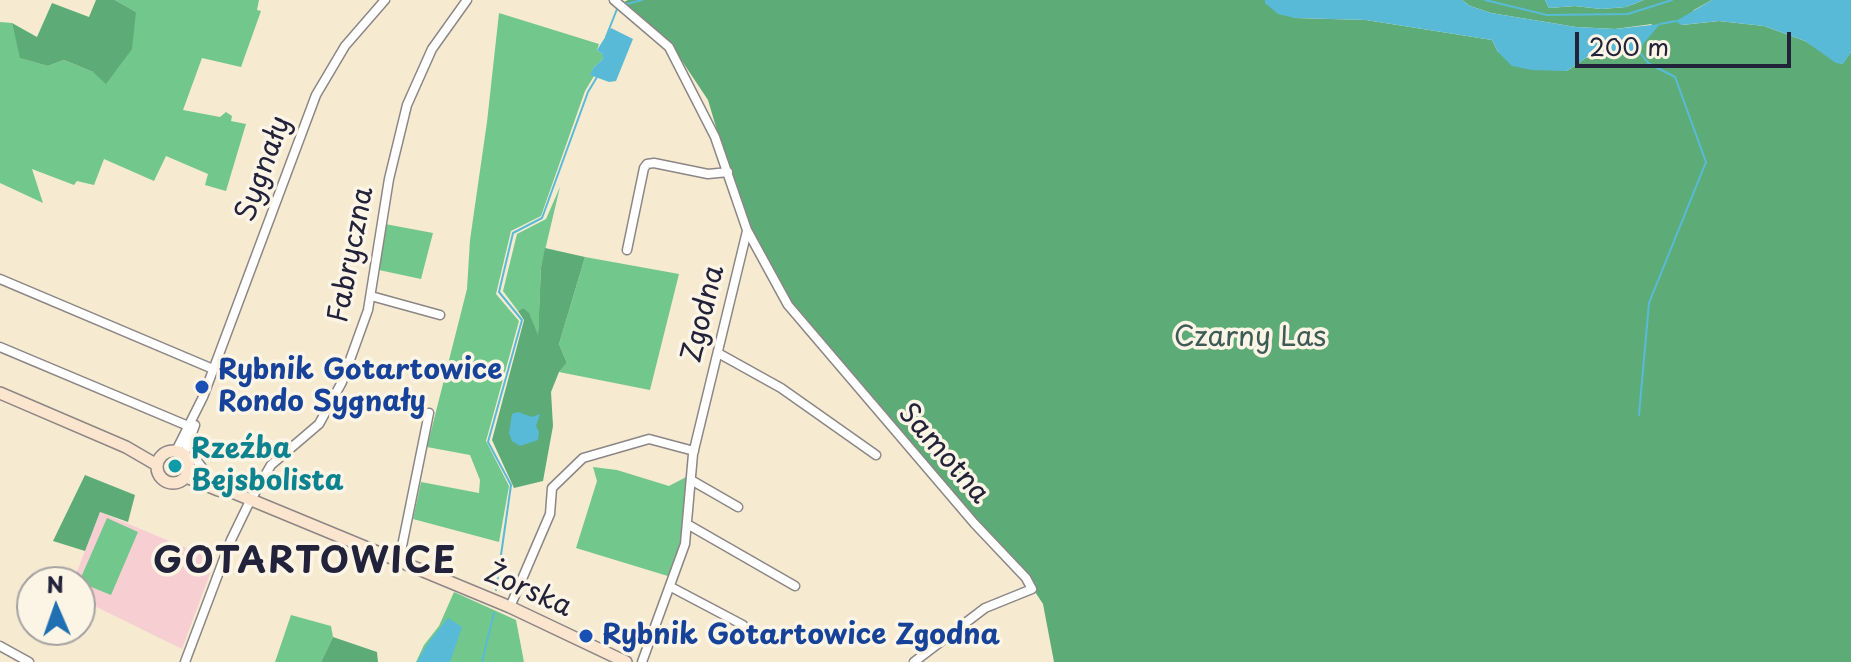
<!DOCTYPE html>
<meta charset="utf-8">
<style>
body{margin:0}
#map{position:relative;width:1851px;height:662px;overflow:hidden;background:#f6ead1;font-family:"Playpen Sans",sans-serif}
canvas{display:block}
.north{position:absolute;left:16px;top:566px;width:80px;height:80px;box-sizing:border-box;background:#fcf5e5;border:2px solid #a5a1a1;border-radius:50%;rotate:358deg;font-size:22px;font-weight:700;line-height:32px;text-align:center;color:#22223b}
.north::after{content:'';display:block;margin:auto;width:28px;height:36px;background:#1f6fb2;clip-path:polygon(50% 0,100% 100%,50% 72%,0 100%)}
.scale{position:absolute;left:1575px;top:32px;width:216px;height:36px;box-sizing:border-box;border:4px solid #22223b;border-top:0;padding-left:10px;font-size:24px;line-height:28px;white-space:nowrap;color:#22223b;-webkit-text-stroke:6px #fcf5e5;paint-order:stroke}
</style>
<div id="map">
<canvas width="1851" height="662"></canvas>
<div class="north">N</div>
<div class="scale">200 m</div>
</div>
<script>
const context = document.querySelector('canvas').getContext('2d');
context.lineJoin = 'round';
function fillPath(path, color) { context.fillStyle = color; context.fill(path, 'evenodd'); }
const shape = rows => new Path2D(rows.map(r => 'M' + r).join(''));
function trace(path, color, width, dash) { context.strokeStyle = color; context.lineWidth = width; context.lineCap = dash ? 'butt' : 'round'; context.setLineDash(dash || []); context.stroke(path); }
function label(font, color, halo, rows, align = 'center') {
  context.font = font + ' "Playpen Sans",sans-serif'; context.lineWidth = 7; context.setLineDash([]); context.textBaseline = 'middle'; context.strokeStyle = halo; context.fillStyle = color; for (const [text, x, y, turn = 0] of rows) {
    context.save(); context.translate(x, y); context.rotate((+turn || 0) * Math.PI / 180); context.textAlign = isNaN(turn) ? turn : align; if (halo) context.strokeText(text, 0, 0); context.fillText(text, 0, 0); context.restore();
  }
}
fillPath(shape([
 [100,512,215,560,182,649,80,599,80,582,73,582]
]), '#f7cfd2');
fillPath(shape([
 [115,0,259,0,257,10,261,11,241,67,202,58,183,110,220,117,226,112,232,116,231,121,246,124,226,191,205,185,208,174,166,156,154,181,104,159,94,185,77,181,74,185,32,169,43,203,0,183,0,22,12,23,21,58,48,66,64,60,93,72,136,12],
 [499,13,599,44,597,50,603,55,603,59,594,67,591,75,594,76,585,91,541,216,511,231,496,294,519,321,486,441,509,486,499,542,413,519,421,482,479,493,480,480,470,455,427,447,467,289,470,240,487,122],
 [560,187,541,267,538,339,523,308,518,311,503,291,517,234,546,219],
 [385,224,433,233,421,279,379,270],
 [585,257,679,274,650,390,559,372,567,363,559,344],
 [593,467,617,470,669,486,688,476,682,536,671,577,576,548,597,481],
 [107,518,138,532,111,595,79,582],
 [454,592,516,620,524,662,416,662,424,645,439,626],
 [291,615,331,626,333,637,321,662,275,662]
]), '#72c78c');
fillPath(shape([
 [96,0,115,0,136,12,132,49,106,84,93,72,64,60,48,66,20,58,12,23,37,37,52,3,89,17],
 [628,0,1265,0,1265,3,1295,18,1366,20,1492,40,1498,52,1567,71,1587,57,1611,52,1628,55,1652,24,1615,29,1576,27,1491,13,1470,6,1462,0,1545,0,1549,8,1575,6,1601,9,1626,7,1644,0,1712,0,1694,10,1682,25,1719,21,1764,26,1805,41,1842,64,1851,52,1851,662,1054,662,1043,604,1026,578,787,300,749,225,729,171,708,100,670,43,624,2],
 [545,248,585,257,559,344,567,363,559,372,551,392,553,426,543,481,514,488,492,440,524,320,518,311,523,308,529,313,538,335,541,267],
 [85,475,135,495,128,522,100,512,85,551,53,541],
 [333,637,377,652,378,662,321,662]
]), '#5dac78');
fillPath(shape([
 [1265,0,1462,0,1470,6,1491,13,1576,27,1615,29,1660,24,1638,50,1628,55,1611,52,1587,57,1567,71,1532,70,1512,66,1498,52,1492,40,1366,20,1295,18,1278,14,1265,3],
 [1545,0,1644,0,1626,7,1601,9,1575,6,1549,8],
 [1712,0,1851,0,1851,52,1843,64,1836,63,1805,41,1764,26,1719,21,1681,25,1676,21],
 [611,28,633,39,616,81,609,82,590,75,594,67,603,59,603,55,597,50],
 [518,412,532,417,540,414,536,426,539,432,538,440,520,446,512,441,509,433,512,414],
 [448,618,462,627,450,662,417,662,428,643]
]), '#59bad7');
trace(shape([
 [1485,0,1547,15,1628,14,1672,0],
 [627,4,642,0],
 [1660,24,1676,21],
 [606,37,617,9],
 [1638,50,1648,63,1675,77,1706,162,1649,303,1639,415],
 [496,590,511,485,488,442,522,320,499,292,513,233,542,218,588,92,597,77],
 [482,662,494,613]
]), '#59bad7', 2);
const minor = shape([
 [614,0,669,47,715,137,747,230,788,305,974,523,1026,578,1032,589,985,608,914,662],
 [627,250,644,168,647,164,654,163,708,174,728,172],
 [0,279,213,369],
 [371,296,440,315],
 [0,347,193,428],
 [718,353,781,388,876,455],
 [194,437,196,459,210,479],
 [176,451,203,397,316,95,345,46,385,0],
 [184,455,195,425],
 [691,480,738,507],
 [687,524,795,586],
 [399,561,429,413],
 [671,587,743,625],
 [510,607,550,514,552,488,583,458,649,439,694,451],
 [0,646,29,662],
 [185,662,231,540,248,505,271,465,319,424,342,382,368,310,389,179,407,105,432,49,467,0],
 [642,662,685,544,693,454,747,231]
]);
const secondary = shape([
 [0,393,126,447,157,465],
 '157 467a16 16 0 1 1 32 0a16 16 0 1 1-32 0Z',
 [186,477,218,490,232,492,399,561,510,607,626,662]
]);
trace(minor, '#8c8686', 11);
trace(secondary, '#8c8686', 14);
trace(minor, '#fff', 8);
trace(secondary, '#fce5cf', 11);
for (const [x, y, r, color] of [
 [202,387,8,"#1a4fb4"],
 [175,466,8,"#0f9aa8"],
 [586,636,8,"#1a4fb4"]
]) { const dot = new Path2D(); dot.arc(x, y, r, 0, 2 * Math.PI); context.fillStyle = color; context.fill(dot); trace(dot, '#fcf5e5', 3); }
label('28px', '#22223b', '#fcf5e5', [
 ["Sygnały",264,169,-70],
 ["Fabryczna",352,255,-79],
 ["Zgodna",704,314,-76],
 ["Samotna",943,454,49],
 ["Żorska",528,591,24]
]);
label('28px', '#3e5c57', '#fcf5e5', [
 ["Czarny Las",1250,338]
]);
label('bold 28px', '#164399', '#fcf5e5', [
 ["Rybnik Gotartowice",218,371],
 ["Rondo Sygnały",218,403],
 ["Rybnik Gotartowice Zgodna",602,636]
], 'left');
label('bold 28px', '#0d838f', '#fcf5e5', [
 ["Rzeźba",191,450],
 ["Bejsbolista",191,482]
], 'left');
context.letterSpacing = '2px';
label('bold 36px', '#22223b', '#fcf5e5', [
 ["GOTARTOWICE",305,563]
]);
context.letterSpacing = '0px';
</script>
